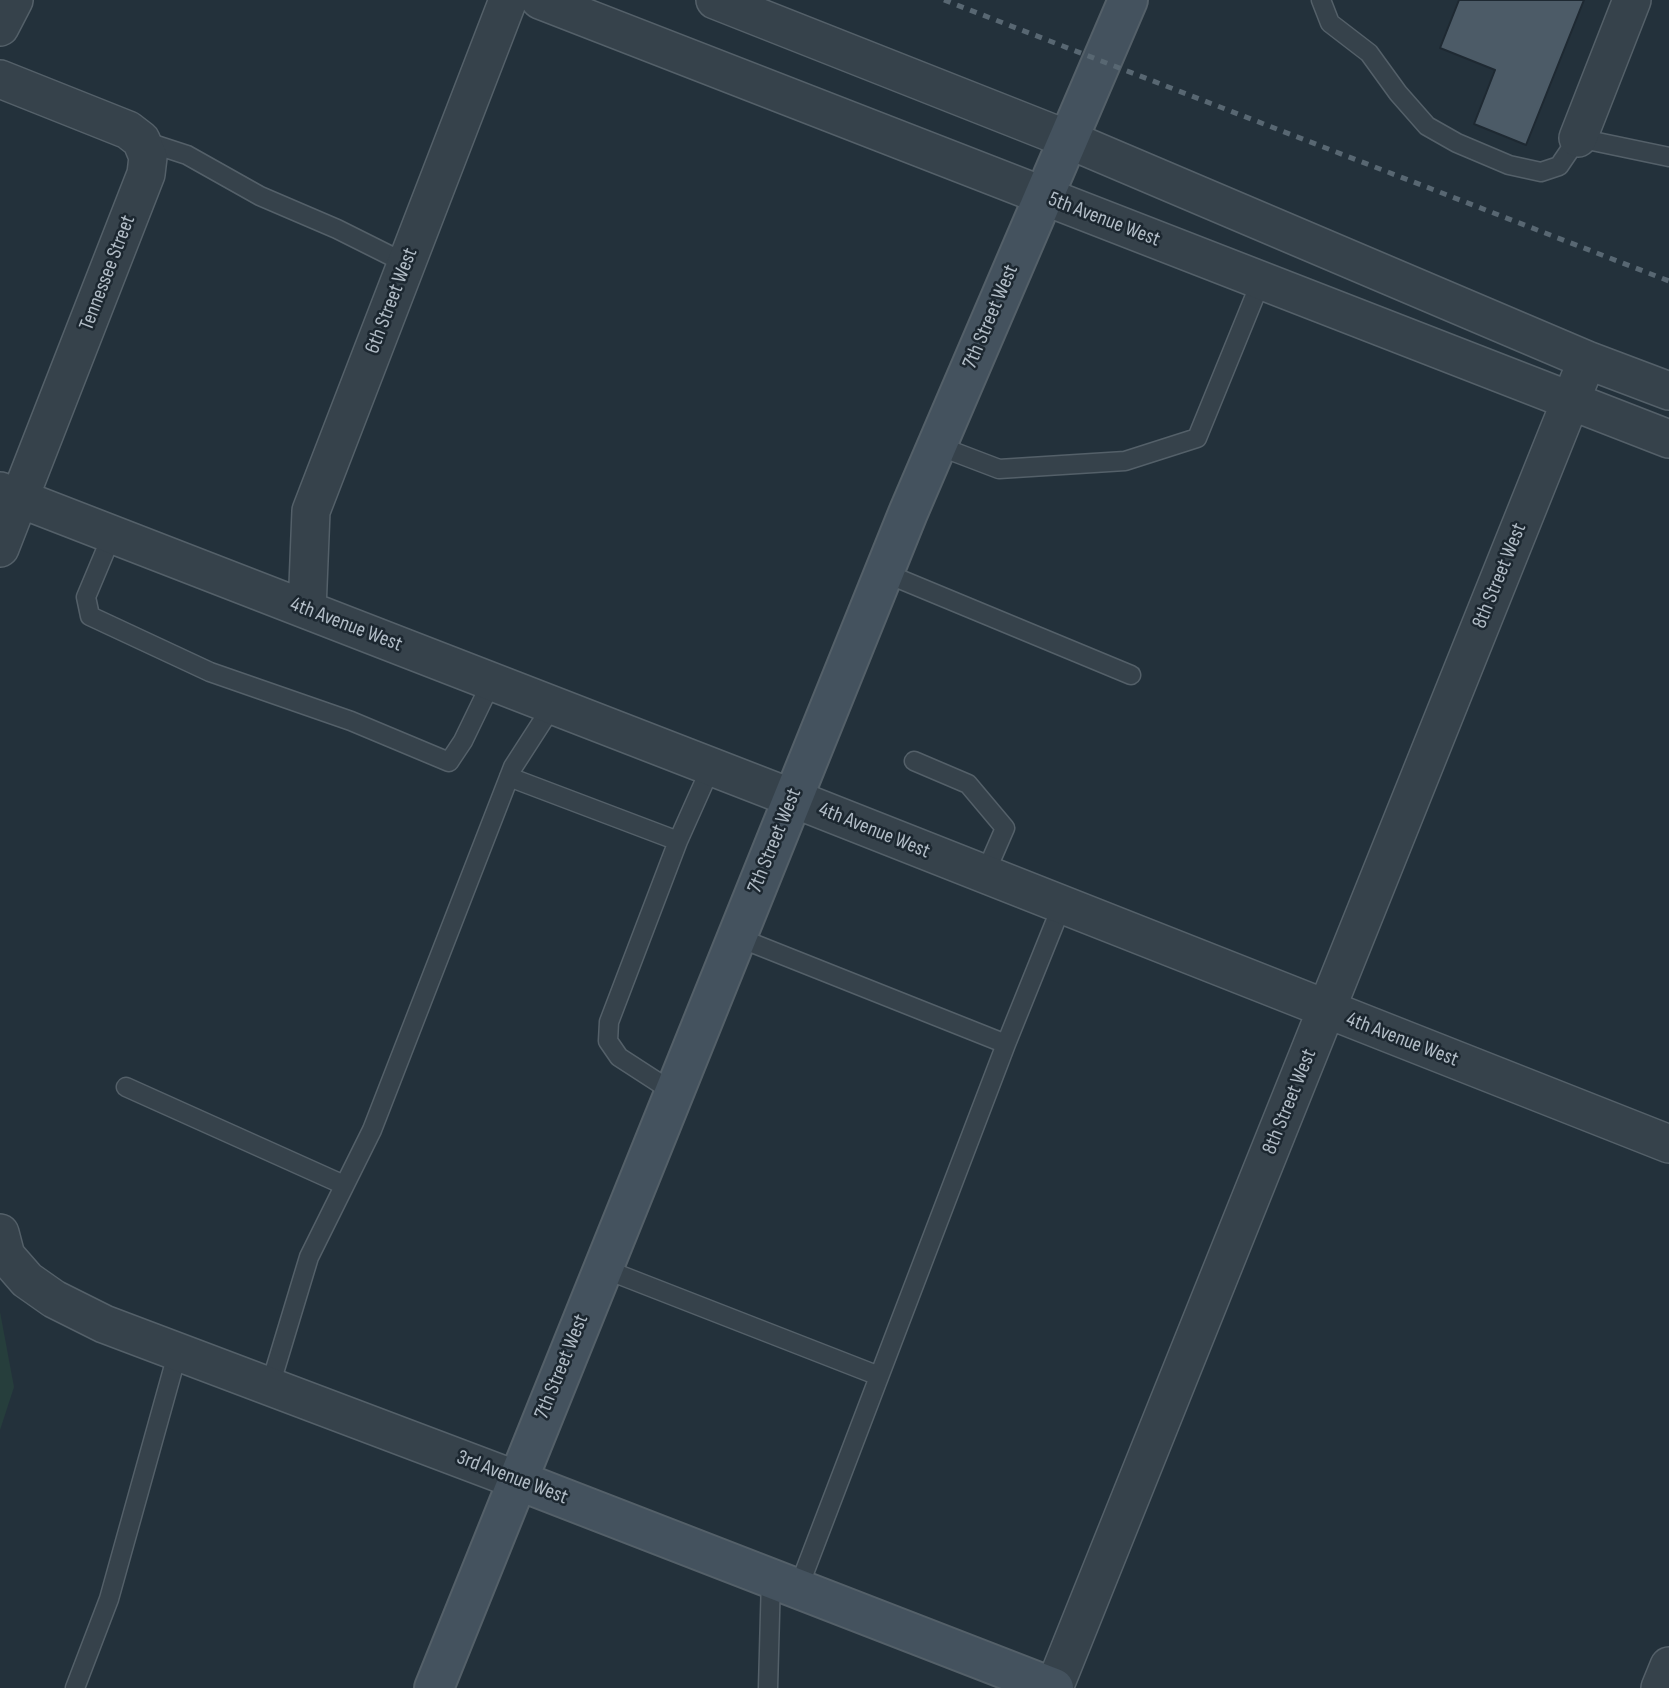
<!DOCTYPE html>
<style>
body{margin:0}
canvas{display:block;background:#23313b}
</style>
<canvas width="1669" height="1688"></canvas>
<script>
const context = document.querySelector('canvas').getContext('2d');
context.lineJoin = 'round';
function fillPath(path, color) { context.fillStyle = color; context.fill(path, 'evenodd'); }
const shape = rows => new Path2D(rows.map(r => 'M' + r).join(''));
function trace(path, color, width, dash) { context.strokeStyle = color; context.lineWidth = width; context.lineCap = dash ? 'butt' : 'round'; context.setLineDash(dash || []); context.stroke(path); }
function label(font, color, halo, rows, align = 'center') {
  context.font = font + ' "Sofia Sans Condensed",sans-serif'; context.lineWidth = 5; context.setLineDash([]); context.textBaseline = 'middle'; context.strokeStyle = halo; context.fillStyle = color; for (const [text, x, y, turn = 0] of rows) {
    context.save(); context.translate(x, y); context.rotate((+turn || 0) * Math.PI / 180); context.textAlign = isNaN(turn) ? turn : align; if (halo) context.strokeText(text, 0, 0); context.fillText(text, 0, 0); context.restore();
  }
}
fillPath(shape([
 [0,1312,14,1387,0,1430]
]), '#263e3c');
const building = shape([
 [1459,0,1584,0,1526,145,1474,124,1495,70,1440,48,1459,0]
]);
fillPath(building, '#4c5b67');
trace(building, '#1e2932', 2);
const lane = shape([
 [1321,0,1330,23,1369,53,1398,93,1427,126,1457,143,1509,165,1541,172,1559,166,1578,138,1669,157],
 [141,140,187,155,260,196,337,229,407,264],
 [936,445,999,469,1125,461,1197,438,1261,281],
 [112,535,86,597,90,616,210,672,351,721,449,762,463,741,492,681],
 [885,573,1131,675],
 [914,761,968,784,1005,828,985,874],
 [509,777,678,841,609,1022,608,1041,619,1057,673,1092],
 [678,841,711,767],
 [737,937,1006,1044],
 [126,1087,344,1185],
 [602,1268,879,1376],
 [270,1386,309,1257,372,1130,513,767,553,705],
 [798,1589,1006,1044,1062,905],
 [75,1688,109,1599,178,1351],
 [768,1688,771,1578]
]);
const street = shape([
 [540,0,1669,439],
 [715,0,1067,139,1587,360,1669,391],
 [0,27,14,0],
 [0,79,128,130,141,140,148,157,146,174,0,548],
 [1578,138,1632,0],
 [0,491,792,798,1669,1144],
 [307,610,311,511,508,0],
 [0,1233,6,1256,27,1280,54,1299,104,1324,517,1480],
 [1054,1688,1587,360],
 [1660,1688,1669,1666]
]);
const secondary = shape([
 [517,1480,1054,1688],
 [434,1688,908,513,1128,0]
]);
trace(lane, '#546069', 21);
trace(street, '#546069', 40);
trace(secondary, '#546069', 42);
trace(lane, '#36424b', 18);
trace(street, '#36424b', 37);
trace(secondary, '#44525e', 38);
trace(shape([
 [944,0,1669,281]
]), '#586772', 5, [7, 7]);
label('21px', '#b2bdc7', '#1c2730', [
 ["5th Avenue West",1104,220,21],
 ["Tennessee Street",108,273,-69],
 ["6th Street West",392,301,-69],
 ["7th Street West",991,317,-67],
 ["8th Street West",1500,576,-68],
 ["4th Avenue West",346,625,21],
 ["4th Avenue West",874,831,22],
 ["7th Street West",775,841,-68],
 ["4th Avenue West",1402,1040,21],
 ["8th Street West",1290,1102,-68],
 ["7th Street West",562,1367,-68],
 ["3rd Avenue West",512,1478,21]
]);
</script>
